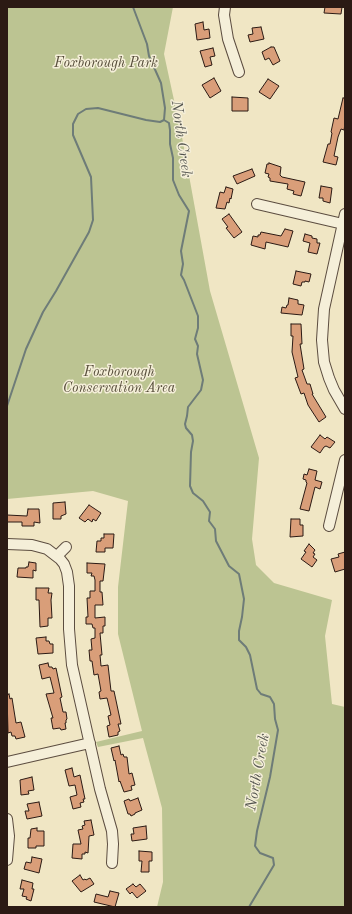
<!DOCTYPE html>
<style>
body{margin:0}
#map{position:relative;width:352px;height:914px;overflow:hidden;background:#f0e6c4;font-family:"Old Standard TT",serif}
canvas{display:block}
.frame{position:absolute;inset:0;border:8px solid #2b1a14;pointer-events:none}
</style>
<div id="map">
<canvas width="352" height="914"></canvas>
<div class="frame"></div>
</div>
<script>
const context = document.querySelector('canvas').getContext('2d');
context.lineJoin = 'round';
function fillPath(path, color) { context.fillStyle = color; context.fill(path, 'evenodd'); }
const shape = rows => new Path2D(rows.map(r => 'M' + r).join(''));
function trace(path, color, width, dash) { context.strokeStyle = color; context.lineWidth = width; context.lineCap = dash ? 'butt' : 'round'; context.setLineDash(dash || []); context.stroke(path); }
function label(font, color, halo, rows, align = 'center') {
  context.font = font + ' "Old Standard TT",serif'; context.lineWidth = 3; context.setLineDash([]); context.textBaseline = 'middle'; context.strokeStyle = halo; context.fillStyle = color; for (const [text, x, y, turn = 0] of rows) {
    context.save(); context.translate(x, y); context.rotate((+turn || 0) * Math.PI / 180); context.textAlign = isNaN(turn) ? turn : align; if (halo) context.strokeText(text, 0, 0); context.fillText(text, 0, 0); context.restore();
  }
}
fillPath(shape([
 [7,7,173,7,164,54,182,137,210,291,259,458,252,539,256,565,274,583,332,600,325,636,332,704,345,707,345,907,157,907,163,882,162,808,143,738,98,747,96,742,142,731,118,634,118,587,128,501,93,491,7,499]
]), '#bcc492');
trace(shape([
 [133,7,147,44,149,56,161,83,165,108,164,120],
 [164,120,169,123,170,130,170,144,173,158,173,180,179,195,189,211,181,251,183,264,181,275,184,280,198,316,198,328,195,339,198,346,197,354,203,380,201,390,188,407,187,416,185,424,186,428,192,435,193,441,191,452,190,486,193,493,203,501,210,512,209,521,215,529,216,541,229,566,239,574,244,599,242,617,239,631,239,640,246,647,250,655,257,689,261,694,270,697,274,704,275,719,278,730,270,777,257,831,255,846,260,853,273,858,274,865,249,907],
 [7,406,26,349,43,312,56,291,89,232,93,220,91,177,73,135,73,124,78,114,86,109,98,108,146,120,160,122,164,120]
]), '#6e7c78', 2);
const building = shape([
 [325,7,342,7,341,14,324,13,325,7],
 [203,22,204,30,209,29,210,38,197,40,195,24,203,22],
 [261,27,264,39,250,42,248,35,253,34,252,28,261,27],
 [271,47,274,47,280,61,273,65,269,58,265,60,262,52,271,47],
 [213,48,215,56,210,57,212,65,205,67,200,51,213,48],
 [214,78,221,91,210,98,202,85,214,78],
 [268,79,279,86,270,99,259,92,268,79],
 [232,97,248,98,248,111,232,111,232,97],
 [343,98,345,98,345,124,344,130,341,129,338,137,334,156,338,157,336,165,323,162,328,144,330,144,332,133,331,132,334,118,338,119,343,98],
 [269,163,281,167,280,175,282,177,305,182,301,196,293,194,294,191,287,189,288,184,270,181,270,178,268,177,269,174,265,173,267,164,269,164,269,163],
 [252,169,255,176,237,184,233,176,252,169],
 [321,186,332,188,330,203,323,201,323,198,319,198,321,186],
 [226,187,233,189,231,199,230,198,229,203,227,202,225,209,216,208,220,192,224,193,226,187],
 [229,214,242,232,234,238,226,228,228,227,222,219,229,214],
 [285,229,293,231,288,247,266,242,265,249,251,245,253,236,258,237,258,235,260,235,261,232,281,236,285,229],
 [305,234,312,236,312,238,317,239,317,243,320,243,317,254,308,252,310,243,303,241,305,234],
 [296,271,311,274,309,282,305,281,305,282,302,282,301,286,293,284,296,271],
 [289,298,298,300,298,304,304,305,302,315,281,313,282,307,286,308,287,305,288,305,289,298],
 [291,324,301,324,302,344,300,344,304,369,302,370,307,384,310,384,313,394,312,394,326,417,319,422,308,405,304,393,301,394,295,378,298,377,292,352,293,336,291,336,291,324],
 [320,435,325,439,327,437,335,442,330,448,326,446,324,447,320,453,311,447,320,435],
 [309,469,317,471,315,480,322,482,320,489,315,487,309,511,300,509,307,483,306,482,306,480,303,479,304,474,307,475,309,469],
 [65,502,66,514,61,516,61,519,53,519,53,503,65,502],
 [89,505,101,513,96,521,93,519,92,522,88,519,85,522,79,518,89,505],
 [28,509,39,509,40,523,34,522,34,526,22,526,22,522,7,522,7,515,27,516,28,509],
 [291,519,300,519,300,525,303,525,303,536,290,537,291,519],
 [104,534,114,534,113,548,105,548,105,552,96,552,97,541,101,541,101,538,104,538,104,534],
 [309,544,315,550,313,553,315,554,313,557,317,560,312,567,301,559,306,552,304,551,309,544],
 [345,552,345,569,335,572,331,559,339,557,338,554,345,552],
 [29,562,36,563,36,571,33,570,33,578,17,577,18,568,26,568,26,567,28,567,29,562],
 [87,563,105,564,103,581,100,581,100,592,102,592,103,605,95,605,95,618,105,617,105,626,103,626,103,633,100,633,102,655,100,655,101,666,108,665,111,691,114,691,121,724,118,724,120,731,118,732,118,735,109,737,107,726,110,725,108,716,111,715,107,698,100,699,99,692,101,691,98,674,94,675,92,661,90,661,89,650,92,650,91,639,95,638,95,628,93,628,92,624,86,624,86,617,88,617,87,598,90,598,90,591,95,591,95,580,94,576,91,576,92,573,87,573,87,563],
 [36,588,49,588,48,593,52,593,51,600,52,618,48,618,48,626,40,627,39,600,36,600,36,588],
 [46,637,46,641,49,641,50,644,53,644,53,653,38,654,36,638,46,637],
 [48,663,49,667,52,667,53,669,56,668,62,697,60,698,63,712,66,712,67,719,66,720,66,723,65,723,66,729,61,730,60,728,53,729,51,718,53,718,46,694,54,693,50,677,42,679,39,665,48,663],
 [9,694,10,699,12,698,16,723,21,722,25,737,16,739,15,736,12,736,11,732,8,733,7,695,9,694],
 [119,746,121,755,123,754,124,757,127,757,129,774,132,773,135,785,131,786,132,790,124,792,120,781,119,782,115,760,114,761,111,748,119,746],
 [72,768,74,777,80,775,85,799,83,799,84,802,80,803,81,807,73,809,70,797,77,795,75,785,69,786,65,770,72,768],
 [32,777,34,790,28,791,29,794,21,795,20,780,32,777],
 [138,798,142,810,135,813,135,814,131,816,130,814,128,814,124,801,129,799,130,801,138,798],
 [39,802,42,816,27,819,25,811,29,811,27,804,39,802],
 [91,820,94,835,89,836,88,853,85,852,85,854,82,854,82,859,72,858,73,844,81,844,78,830,83,829,82,826,85,825,84,821,91,820],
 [146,826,147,839,132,841,131,834,134,834,133,828,146,826],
 [37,828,37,831,44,831,44,846,36,846,36,848,28,848,28,838,30,838,31,829,37,828],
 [139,851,152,852,152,861,149,861,149,872,141,872,142,861,139,861,139,851],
 [32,857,42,859,39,873,24,869,26,862,31,863,32,857],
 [80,875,83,880,85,879,86,880,90,878,94,884,81,892,72,881,80,875],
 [22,880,33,883,32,889,34,889,31,901,26,899,27,897,22,896,24,889,20,889,22,880],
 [133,884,136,887,140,884,146,891,137,898,132,892,130,894,126,889,133,884],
 [110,891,119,893,115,907,94,902,96,894,108,897,110,891]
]);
fillPath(building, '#d99e79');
trace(building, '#2b1a14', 1);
const minor = shape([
 [225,7,224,15,228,39,239,72],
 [257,204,343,224],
 [345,214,324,309,322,340,324,362,329,378,334,390,345,409],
 [329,526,345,460],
 [7,544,32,545,47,549,60,559,64,564,67,572,69,586,69,629,72,665,100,789,112,831,113,844,112,863],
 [57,556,66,547],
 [7,762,90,743],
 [7,819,9,836,7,860]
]);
trace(minor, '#5c4d40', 12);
trace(minor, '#f5efd9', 10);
label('italic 14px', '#564d3a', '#f5efd9', [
 ["Foxborough Park",106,63],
 ["Foxborough",119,372],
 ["Conservation Area",119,388]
]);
label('italic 15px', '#52534e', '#f5efd9', [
 ["North Creek",181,139,82],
 ["North Creek",258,772,-80]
]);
</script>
